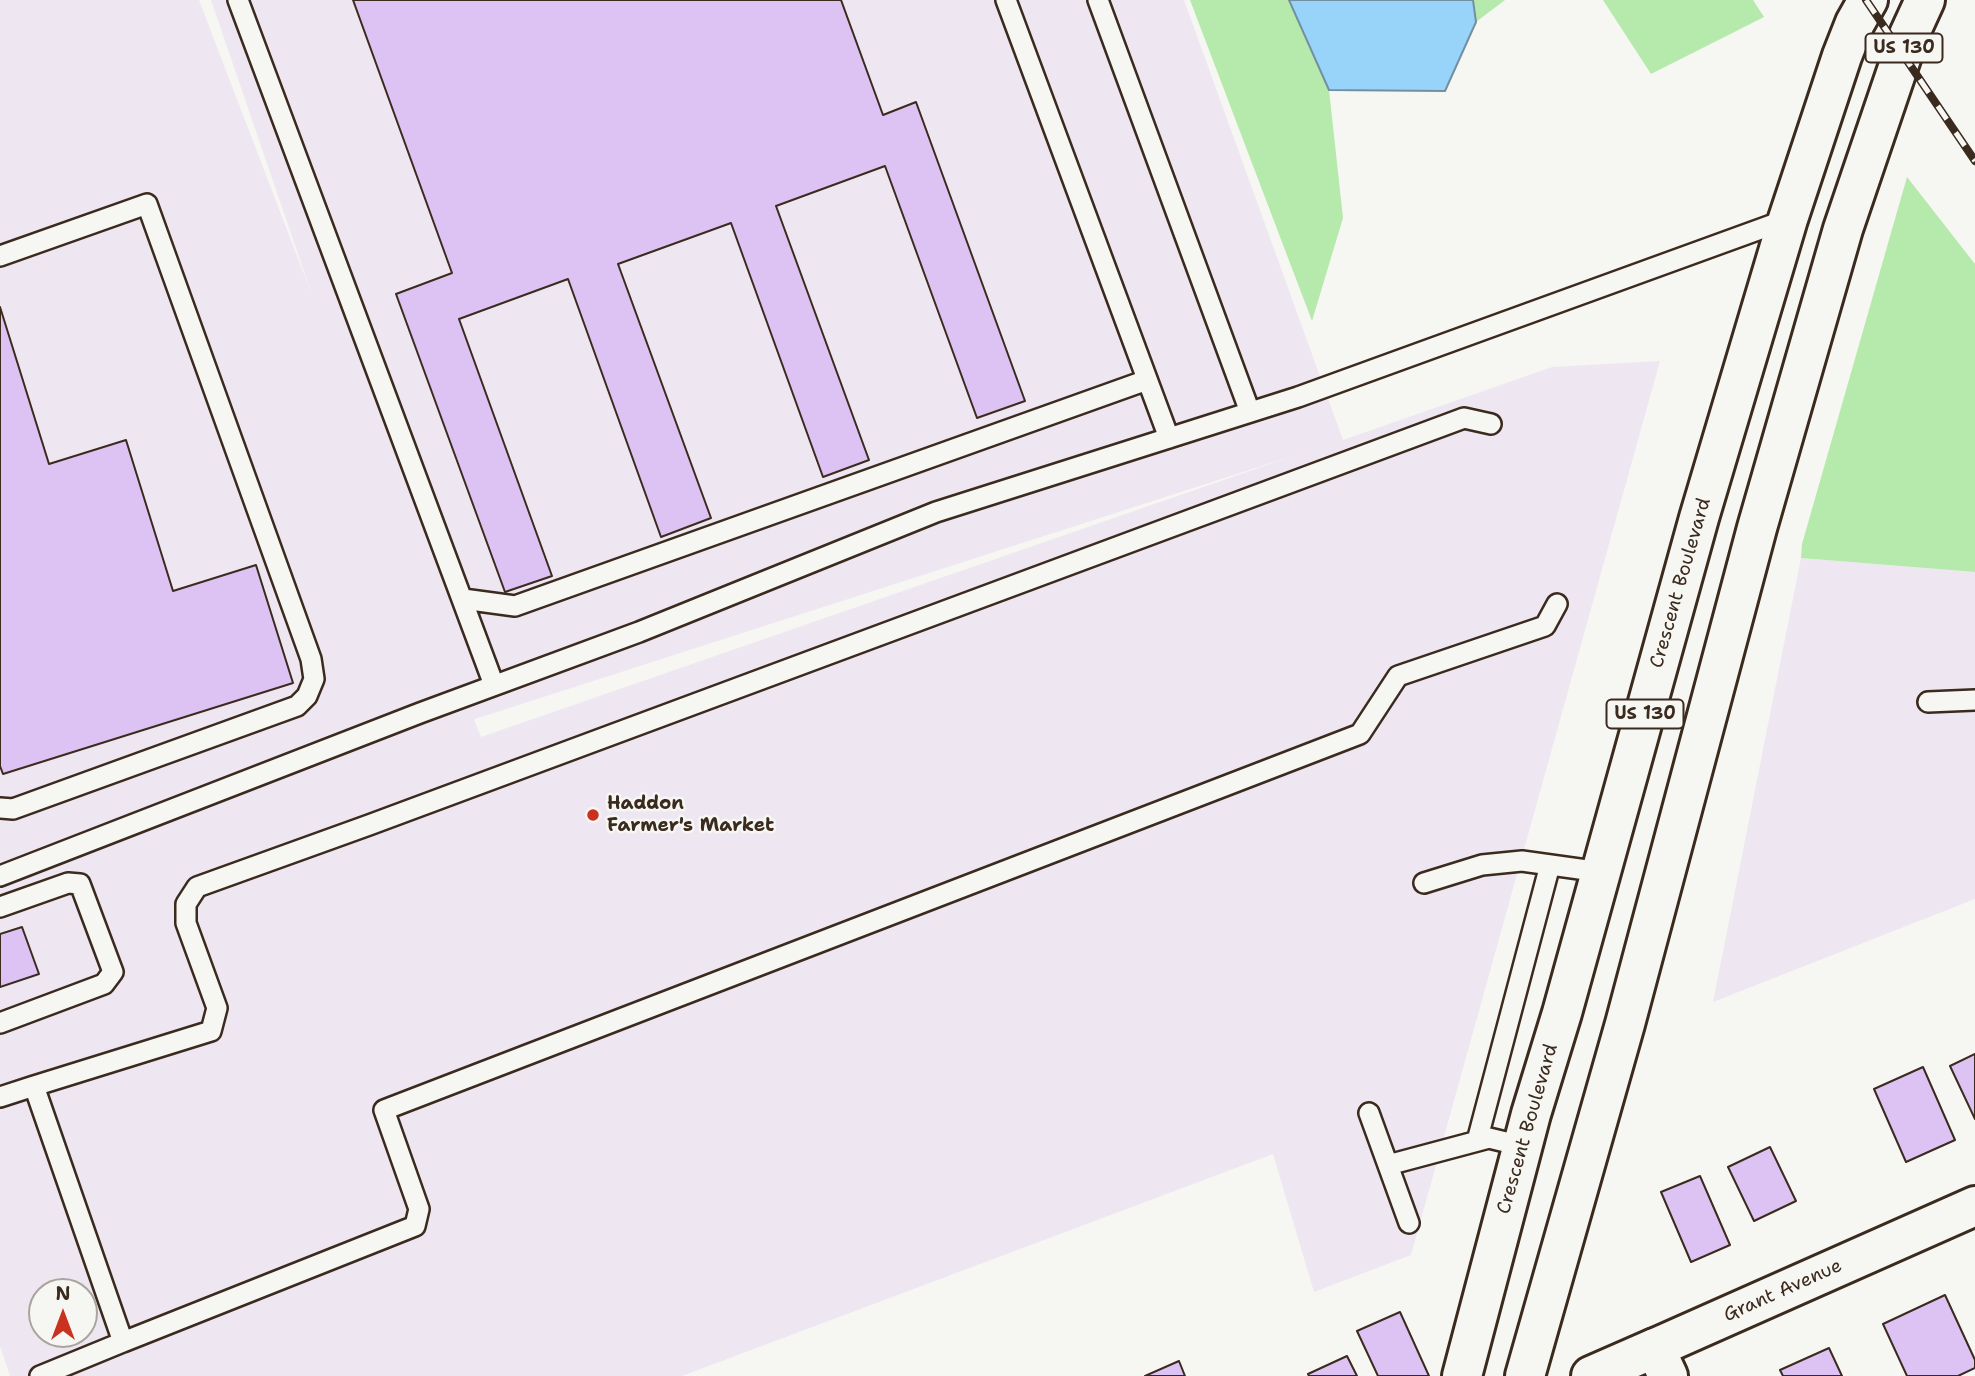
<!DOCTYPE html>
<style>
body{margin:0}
#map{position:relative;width:1975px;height:1376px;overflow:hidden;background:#f6f6f2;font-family:"Shantell Sans",sans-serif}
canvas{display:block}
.north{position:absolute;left:28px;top:1278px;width:70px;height:70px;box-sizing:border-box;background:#f6f6f2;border:2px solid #aba49d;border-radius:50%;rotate:0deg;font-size:19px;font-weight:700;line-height:28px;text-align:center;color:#3b2a1e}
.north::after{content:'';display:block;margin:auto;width:24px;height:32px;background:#c8321e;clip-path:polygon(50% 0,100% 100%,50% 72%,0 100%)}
</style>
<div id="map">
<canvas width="1975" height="1376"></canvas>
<div class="north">N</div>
</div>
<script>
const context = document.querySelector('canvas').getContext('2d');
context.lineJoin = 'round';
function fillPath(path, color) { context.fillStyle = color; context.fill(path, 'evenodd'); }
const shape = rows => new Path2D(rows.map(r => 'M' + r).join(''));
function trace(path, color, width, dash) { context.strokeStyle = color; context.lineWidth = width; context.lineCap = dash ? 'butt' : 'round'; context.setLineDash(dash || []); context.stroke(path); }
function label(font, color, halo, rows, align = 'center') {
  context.font = font + ' "Shantell Sans",sans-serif'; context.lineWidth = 5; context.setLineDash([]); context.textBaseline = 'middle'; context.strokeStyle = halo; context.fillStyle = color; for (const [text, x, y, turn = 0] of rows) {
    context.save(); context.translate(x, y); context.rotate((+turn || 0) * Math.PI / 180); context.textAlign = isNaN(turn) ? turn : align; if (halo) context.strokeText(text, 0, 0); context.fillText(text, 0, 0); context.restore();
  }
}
fillPath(shape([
 [0,0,199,0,312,295,211,0,1184,0,1343,440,1552,367,1660,361,1411,1255,1314,1292,1273,1154,682,1376,10,1376,0,1346],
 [1296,455,481,737,474,720,475,719],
 [42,1292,84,1292,84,1334,42,1334],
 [1801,558,1975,572,1975,899,1713,1002]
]), '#eee7f2');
fillPath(shape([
 [1190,0,1289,0,1329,90,1343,218,1312,321],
 [1473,0,1505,0,1476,22],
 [1603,0,1753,0,1764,17,1651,74],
 [1907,177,1975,264,1975,572,1801,558,1802,544]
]), '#b6eaac');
const water = shape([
 [1289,0,1473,0,1476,22,1445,91,1329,90,1289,0]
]);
fillPath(water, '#98d4f9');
trace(water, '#7390a1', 2);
const building = shape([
 [353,0,841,0,883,115,916,102,1025,401,977,418,885,166,776,206,869,460,823,477,731,223,618,264,711,518,661,537,568,279,459,319,552,576,505,592,396,294,452,273,353,0],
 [0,307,49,464,126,440,173,591,256,565,293,683,3,774,0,766,0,307],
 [22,927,39,974,0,987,0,934,22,927],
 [1975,1054,1975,1119,1950,1066,1975,1054],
 [1923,1067,1955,1140,1906,1162,1874,1089,1923,1067],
 [1770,1147,1796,1201,1754,1221,1728,1167,1770,1147],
 [1700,1176,1730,1245,1691,1262,1661,1192,1700,1176],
 [1945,1295,1975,1360,1975,1368,1958,1376,1907,1376,1883,1324,1945,1295],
 [1400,1312,1429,1376,1378,1376,1357,1331,1400,1312],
 [1829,1348,1842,1376,1783,1376,1780,1370,1829,1348],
 [1347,1356,1357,1376,1309,1376,1308,1374,1347,1356],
 [1179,1361,1185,1376,1145,1376,1179,1361]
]);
fillPath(building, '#dcc3f3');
trace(building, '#3b2a1e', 2);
const service = shape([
 [238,0,494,685],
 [1006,0,1169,438],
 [1098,0,1250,412],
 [0,256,147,204,311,659,314,679,307,696,297,706,13,809,0,808],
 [1491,424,1464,418,369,825,197,887,186,904,186,923,217,1008,211,1031,34,1086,123,1342,415,1226,419,1209,384,1110,1360,734,1398,676,1545,626,1557,604],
 [463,599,515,606,1147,380],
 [1928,702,1975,700],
 [0,876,420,713,639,632,936,512,1298,397,1788,219],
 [1424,883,1482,865,1522,861,1601,872],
 [0,907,68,883,80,884,113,972,104,984,0,1023],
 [0,1097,34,1086],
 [1369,1113,1409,1223],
 [1477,1141,1550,865],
 [1388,1165,1489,1138,1522,1146],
 [40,1376,123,1342]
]);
const minor = shape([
 [1655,1348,1975,1206]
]);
const tertiary = shape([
 [1591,1376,1655,1348,1668,1376]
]);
const trunk = shape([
 [1462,1376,1531,1114,1562,1013,1699,518,1788,219,1842,56,1855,23,1868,0],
 [1525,1376,1625,1024,1757,528,1843,229,1909,35,1925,0]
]);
trace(service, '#3b2a1e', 24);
trace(minor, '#3b2a1e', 44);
trace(tertiary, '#3b2a1e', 44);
trace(trunk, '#3b2a1e', 44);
trace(service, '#f6f6f2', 19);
trace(minor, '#f6f6f2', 38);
trace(tertiary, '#f6f6f2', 38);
trace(trunk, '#f6f6f2', 38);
const rail = shape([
 [1866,0,1975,161]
]);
trace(rail, '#3b2a1e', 8);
trace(rail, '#f6f6f2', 5, [16]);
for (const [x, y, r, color] of [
 [593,815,7,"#c8321e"]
]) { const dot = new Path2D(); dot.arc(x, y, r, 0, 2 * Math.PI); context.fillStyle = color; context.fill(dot); trace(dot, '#f6f6f2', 2.5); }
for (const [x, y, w] of [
 [1904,48,77],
 [1645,714,77]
]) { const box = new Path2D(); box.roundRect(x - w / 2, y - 14.5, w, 29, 5); context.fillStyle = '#f6f6f2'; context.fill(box); trace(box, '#3b2a1e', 2); }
label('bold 18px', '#3b2a1e', null, [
 ["US 130",1904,48],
 ["US 130",1645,714]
]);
label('19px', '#3b2a1e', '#f6f6f2', [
 ["Crescent Boulevard",1681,583,-74],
 ["Crescent Boulevard",1528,1129,-74],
 ["Grant Avenue",1783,1291,-24]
]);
label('bold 19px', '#3b2a1e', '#f6f6f2', [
 ["Haddon",607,804],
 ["Farmer's Market",607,826]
], 'left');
</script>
